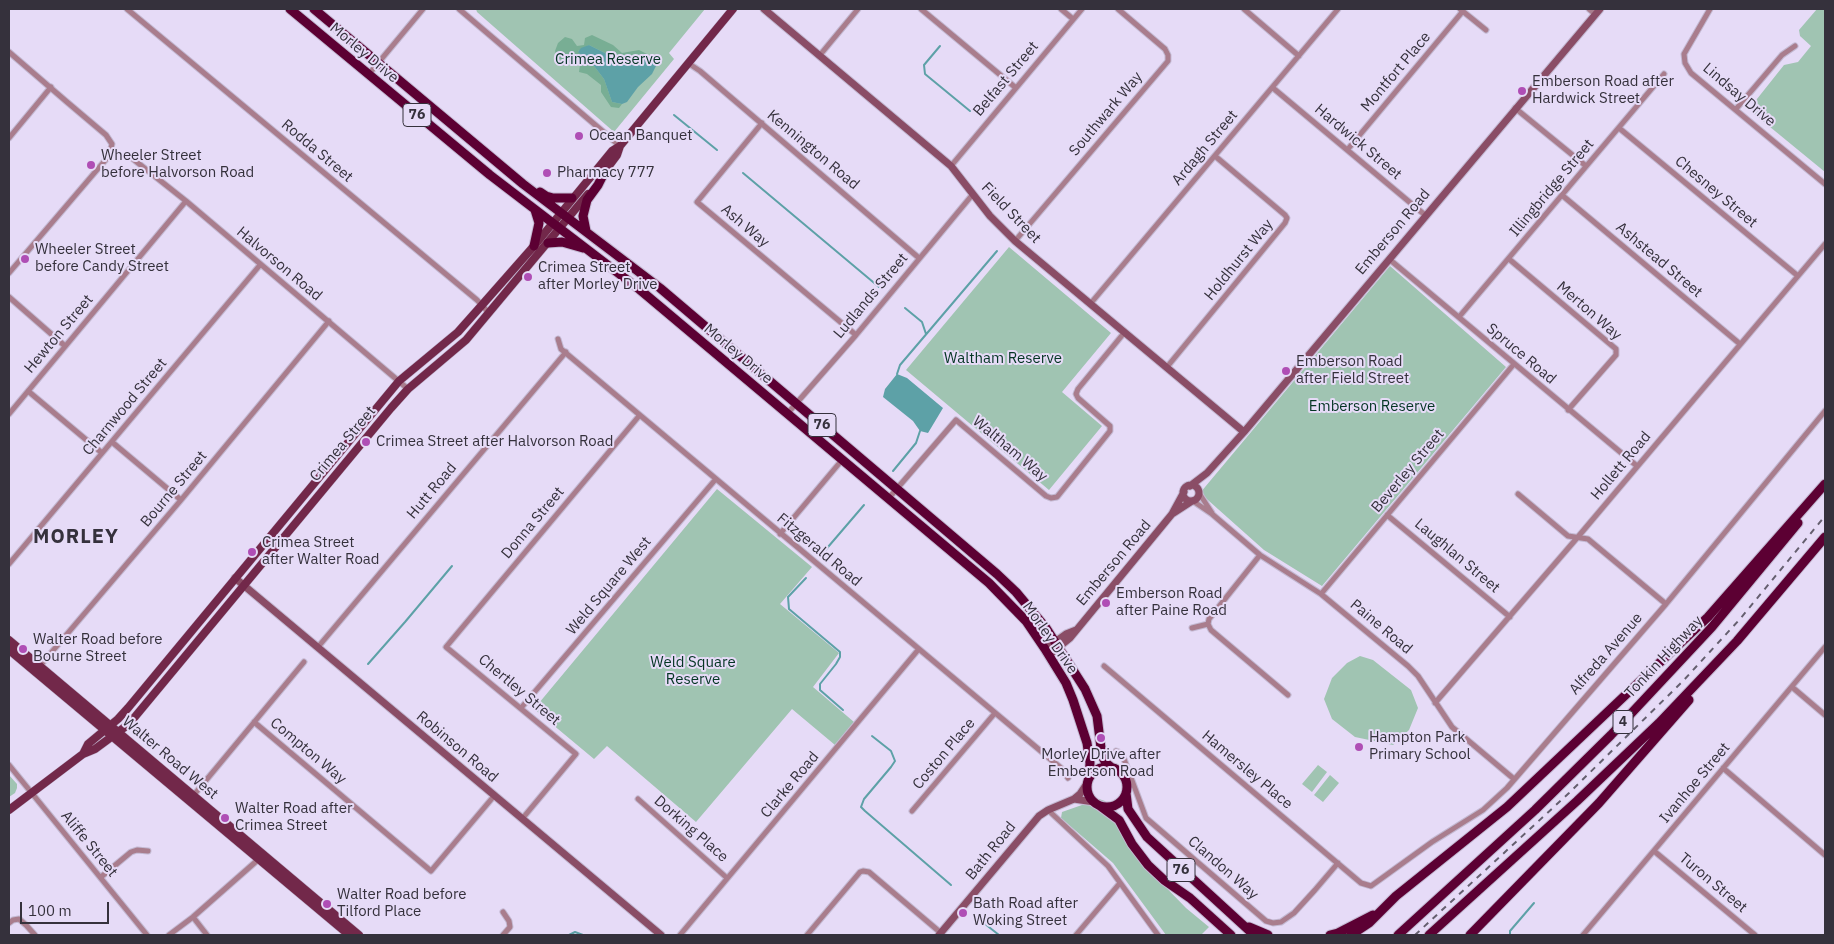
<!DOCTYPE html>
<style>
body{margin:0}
#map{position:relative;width:1834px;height:944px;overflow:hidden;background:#e6dbf7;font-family:"IBM Plex Sans",sans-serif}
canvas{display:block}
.frame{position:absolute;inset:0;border:10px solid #35313c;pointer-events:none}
.scale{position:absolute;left:20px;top:902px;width:89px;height:22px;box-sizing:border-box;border:2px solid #35313c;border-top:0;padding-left:6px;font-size:15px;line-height:18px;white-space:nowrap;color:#35313c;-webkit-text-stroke:4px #e6dbf7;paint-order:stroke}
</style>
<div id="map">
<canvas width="1834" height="944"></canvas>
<div class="frame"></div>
<div class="scale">100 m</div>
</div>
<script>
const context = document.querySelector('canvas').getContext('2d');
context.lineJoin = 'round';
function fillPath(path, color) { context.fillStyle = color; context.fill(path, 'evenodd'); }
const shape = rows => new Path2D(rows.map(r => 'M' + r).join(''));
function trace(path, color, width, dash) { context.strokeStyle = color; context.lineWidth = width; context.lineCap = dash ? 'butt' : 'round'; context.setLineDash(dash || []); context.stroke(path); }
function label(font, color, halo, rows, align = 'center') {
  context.font = font + ' "IBM Plex Sans",sans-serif'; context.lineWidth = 4; context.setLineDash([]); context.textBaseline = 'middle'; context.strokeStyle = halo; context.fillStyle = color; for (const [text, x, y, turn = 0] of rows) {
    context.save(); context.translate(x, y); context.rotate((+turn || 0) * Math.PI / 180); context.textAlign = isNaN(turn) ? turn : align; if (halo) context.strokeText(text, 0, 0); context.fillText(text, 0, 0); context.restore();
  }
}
fillPath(shape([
 [476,9,705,9,669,53,674,59,614,132,477,12],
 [1817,9,1825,9,1825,172,1753,113,1753,104,1784,65,1798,62,1811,46,1800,36,1799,30],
 [1009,247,1111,333,1062,392,1102,426,1049,490,906,370],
 [1390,266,1506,367,1322,586,1264,550,1200,493],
 [717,489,812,567,780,604,839,653,813,687,854,722,835,745,792,709,696,822,607,746,594,759,534,709],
 [1360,656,1373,660,1411,690,1418,708,1409,730,1393,745,1355,737,1332,719,1324,699,1332,678,1347,663],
 [1318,765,1327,772,1312,792,1302,784],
 [9,775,17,784,17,788,15,793,9,797],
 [1330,775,1339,783,1323,802,1314,795],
 [1099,799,1105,801,1152,873,1186,908,1209,927,1201,935,1166,935,1113,863,1061,818,1062,812]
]), '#a0c4b2');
fillPath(shape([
 [592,35,613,45,622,53,639,50,647,54,650,59,611,56,589,45,578,51,594,66,604,79,612,102,622,104,619,108,611,107,601,92,601,85,587,74,579,72,580,65,585,62,579,58,573,64,557,58,555,51,558,43,565,37,572,39,577,46,584,45,585,38]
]), '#78ae94');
fillPath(shape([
 [589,45,611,56,650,59,656,66,652,74,638,87,627,102,622,104,612,102,604,79,594,66,578,52,581,48],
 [897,374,907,378,943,408,928,433,920,431,913,421,883,397,885,389]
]), '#5da1a7');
trace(shape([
 [940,46,924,65,925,74,970,111],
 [674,115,717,150],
 [743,173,879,287],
 [905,308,922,322,926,334],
 [897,374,900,365,997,251],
 [893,471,916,443,920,431],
 [822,554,864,505],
 [806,578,788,597,789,609,840,652,840,657,836,664,820,684,820,690,843,710],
 [368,664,405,622,452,566],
 [872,736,891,751,895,761,891,767,864,799,861,807,865,811,951,885],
 [980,920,999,935],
 [569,935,575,932,583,935],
 [1510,935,1510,931,1534,903]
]), '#5da1a7', 2);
const street = shape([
 [127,9,477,300,489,313],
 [459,9,620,146],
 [921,9,1016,88],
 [1061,9,1073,19],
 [1244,9,1299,56],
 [1460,9,1486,30],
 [1589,9,1595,14],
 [1710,9,1684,54,1685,63,1691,73,1825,184],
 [9,52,67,102,106,135,112,144,110,152,108,157,9,273],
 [820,55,858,9],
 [688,63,700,71,919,258],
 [369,74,423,9],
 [1273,88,1425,215],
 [1515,108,1586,166],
 [1736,109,1782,55,1795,46],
 [762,123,697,202,856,335],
 [1619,128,1798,276],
 [9,138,51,87],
 [1348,149,1463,11],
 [133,159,186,201,408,389],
 [951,166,1082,9],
 [1563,196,1740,344],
 [1015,241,1168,61,1168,55,1165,49,1118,9],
 [1389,259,1637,466],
 [1509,259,1616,349,1616,355,1568,410],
 [9,297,65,346],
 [1091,303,1338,9],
 [1459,317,1664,74],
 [558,339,561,349,1061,768,1068,778],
 [1167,367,1285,223,1287,218,1285,215,1215,156],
 [28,391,102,453],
 [9,414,186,201],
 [787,414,856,335,973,194],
 [112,442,181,500],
 [1199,493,1212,513],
 [1518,494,1568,536,1588,539,1666,604],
 [888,499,956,420,1046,496,1051,498,1057,497,1110,431,1110,426,1078,398,1076,394,1078,389,1124,333],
 [1193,501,1212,514,1260,555,1321,594,1408,666,1418,676,1452,727,1514,779],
 [1387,515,1510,617],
 [780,534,842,460],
 [1260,555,1209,619,1208,624,1211,630,1288,695],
 [9,564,260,265],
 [1321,594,1514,364],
 [1192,628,1208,624],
 [318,647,566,352],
 [1104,666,1361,883,1371,886,1432,842,1483,810,1507,788,1666,604,1825,411],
 [39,667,181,500,329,321],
 [1792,687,1825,715],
 [1435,703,1577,538,1825,244],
 [521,708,715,480],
 [254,722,431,871,494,796],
 [1116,751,1121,753,1124,759,1146,818,1266,921,1273,923,1281,922,1294,913,1315,890,1338,863],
 [9,765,147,935],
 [1723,768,1825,855],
 [193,796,304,662],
 [638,799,727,878],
 [1048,810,1108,866,1158,935],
 [912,811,995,713],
 [522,819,576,754,446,647,639,416],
 [1654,851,1755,935],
 [101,877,131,852,137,850,148,851],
 [503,912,509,921,510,927,503,935],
 [193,917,207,935],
 [9,923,13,920,19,919,26,925,35,935],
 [169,935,193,917,260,858],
 [680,935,918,650],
 [807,935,860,872,863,871,869,872,941,933],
 [1076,935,1120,883],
 [1583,935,1825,647]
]);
const secondary = shape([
 [764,9,951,166,990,216,1015,241,1244,432],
 '1183 493a8 8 0 1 1 16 0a8 8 0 1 1-16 0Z',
 [1190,486,1207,473,1244,432,1600,9],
 [1172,514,1192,501],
 [235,578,661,935],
 [1045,649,1066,634,1076,630],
 [1049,655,1070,638,1172,514,1184,492],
 [1074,799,1094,802],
 [939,935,1039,816,1048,810,1074,799,1080,794,1088,782]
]);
const primary = shape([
 [602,175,617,155,620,146],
 [9,640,359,935],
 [9,650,349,935],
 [83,754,88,744,118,719,128,708,399,381,458,332,482,305,534,246,612,151,620,146,733,9],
 [9,810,83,754,95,749,129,724,391,408,408,389,466,340,588,194]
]);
const highway = shape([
 [290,9,490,175,639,289,989,583,1026,621,1045,649,1066,683,1073,700,1087,743,1090,763,1089,778],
 [314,9,523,184,660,288,997,574,1016,592,1046,628,1085,689,1097,716,1102,756,1106,763,1112,768],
 [540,192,546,196,553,198,572,198],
 [586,231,583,216,587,200,598,185,605,171],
 [548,243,562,242,583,248],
 [534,246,539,223,535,210],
 '1087 787a20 20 0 1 1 40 0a20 20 0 1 1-40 0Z',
 [1126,793,1128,809,1147,837,1254,935],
 [1100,806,1119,820,1132,844,1148,865,1164,880,1190,898,1231,935],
 [1249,927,1268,935],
 [1330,935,1338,933,1373,915],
 [1351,935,1369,923,1396,896,1507,807,1708,617,1825,484],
 [1398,935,1535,810,1611,735,1712,627,1798,523],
 [1429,935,1577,801,1659,723,1737,641,1825,537],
 [1470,935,1599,803,1689,700]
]);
trace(street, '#c3b9d2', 7);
trace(secondary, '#c3b9d2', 9);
trace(primary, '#c3b9d2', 9);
trace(highway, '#c3b9d2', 11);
trace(street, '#a97d8d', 5);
trace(secondary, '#8a4d66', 7);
trace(primary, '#72284a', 8);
trace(highway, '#5c0033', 9);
trace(shape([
 [1415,935,1569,793,1683,681,1740,619,1825,516]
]), '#655f6f', 2, [6, 6]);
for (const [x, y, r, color] of [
 [1522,91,5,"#af4eb5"],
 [579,136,5,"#af4eb5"],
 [91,165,5,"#af4eb5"],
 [547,173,5,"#af4eb5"],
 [25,259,5,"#af4eb5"],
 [528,277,5,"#af4eb5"],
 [1286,371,5,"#af4eb5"],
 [366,442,5,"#af4eb5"],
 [252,552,5,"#af4eb5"],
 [1106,603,5,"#af4eb5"],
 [23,649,5,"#af4eb5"],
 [1101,738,5,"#af4eb5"],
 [1359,747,5,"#af4eb5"],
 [225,818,5,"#af4eb5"],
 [327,904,5,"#af4eb5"],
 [963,913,5,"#af4eb5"]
]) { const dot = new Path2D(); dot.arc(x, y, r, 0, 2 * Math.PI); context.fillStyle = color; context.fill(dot); trace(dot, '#e6dbf7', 2); }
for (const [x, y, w] of [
 [417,115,28],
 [822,425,28],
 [1623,722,20],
 [1181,870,28]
]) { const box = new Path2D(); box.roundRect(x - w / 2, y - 11.5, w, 23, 4); context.fillStyle = '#e6dbf7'; context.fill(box); trace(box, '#35313c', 1); }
label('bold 14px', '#35313c', null, [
 ["76",417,115],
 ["76",822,425],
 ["4",1623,722],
 ["76",1181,870]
]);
label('15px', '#35313c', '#e6dbf7', [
 ["Morley Drive",364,53,40],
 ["Montfort Place",1396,72,-50],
 ["Belfast Street",1006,79,-50],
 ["Lindsay Drive",1739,95,40],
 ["Southwark Way",1106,114,-50],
 ["Hardwick Street",1358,142,40],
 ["Ardagh Street",1205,148,-50],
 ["Kennington Road",813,150,40],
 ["Rodda Street",317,151,40],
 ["Illingbridge Street",1552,188,-50],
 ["Chesney Street",1716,192,40],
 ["Field Street",1011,213,46],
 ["Ash Way",745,226,40],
 ["Emberson Road",1393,232,-50],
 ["Holdhurst Way",1239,260,-51],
 ["Ashstead Street",1659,260,40],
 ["Halvorson Road",279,264,40],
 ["Ludlands Street",871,296,-50],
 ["Merton Way",1589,311,41],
 ["Hewton Street",59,334,-50],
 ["Morley Drive",738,354,40],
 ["Spruce Road",1521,354,40],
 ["Charnwood Street",125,407,-50],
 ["Crimea Street",343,444,-50],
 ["Waltham Way",1010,449,40],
 ["Hollett Road",1621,466,-50],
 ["Beverley Street",1408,471,-50],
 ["Bourne Street",174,489,-50],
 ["Hutt Road",432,491,-50],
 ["Donna Street",533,523,-50],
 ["Fitzgerald Road",819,550,40],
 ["Laughlan Street",1457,556,40],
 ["Emberson Road",1114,563,-50],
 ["Weld Square West",609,586,-50],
 ["Paine Road",1381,627,40],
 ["Morley Drive",1050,638,55],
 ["Alfreda Avenue",1606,654,-49],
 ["Tonkin Highway",1664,657,-47],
 ["Chertley Street",519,690,40],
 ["Robinson Road",457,747,40],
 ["Compton Way",308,751,40],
 ["Coston Place",944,754,-50],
 ["Walter Road West",170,758,40],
 ["Hamersley Place",1247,770,40],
 ["Ivanhoe Street",1695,783,-50],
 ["Clarke Road",790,785,-50],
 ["Dorking Place",691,829,41],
 ["Aliffe Street",89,844,51],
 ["Bath Road",991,851,-51],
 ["Clandon Way",1223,868,41],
 ["Turon Street",1713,883,40]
]);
label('15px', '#043523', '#e6dbf7', [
 ["Crimea Reserve",608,60],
 ["Waltham Reserve",1003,359],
 ["Emberson Reserve",1372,407],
 ["Weld Square",693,663],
 ["Reserve",693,680]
]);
label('15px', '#35313c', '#e6dbf7', [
 ["Emberson Road after",1532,82],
 ["Hardwick Street",1532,99],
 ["Ocean Banquet",589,136],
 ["Wheeler Street",101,156],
 ["before Halvorson Road",101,173],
 ["Pharmacy 777",557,173],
 ["Wheeler Street",35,250],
 ["before Candy Street",35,267],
 ["Crimea Street",538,268],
 ["after Morley Drive",538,285],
 ["Emberson Road",1296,362],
 ["after Field Street",1296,379],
 ["Crimea Street after Halvorson Road",376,442],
 ["Crimea Street",262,543],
 ["after Walter Road",262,560],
 ["Emberson Road",1116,594],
 ["after Paine Road",1116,611],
 ["Walter Road before",33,640],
 ["Bourne Street",33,657],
 ["Hampton Park",1369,738],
 ["Primary School",1369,755],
 ["Morley Drive after",1101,755,"center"],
 ["Emberson Road",1101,772,"center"],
 ["Walter Road after",235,809],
 ["Crimea Street",235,826],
 ["Walter Road before",337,895],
 ["Tilford Place",337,912],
 ["Bath Road after",973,904],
 ["Woking Street",973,921]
], 'left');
context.letterSpacing = '1px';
label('bold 20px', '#35313c', '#e6dbf7', [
 ["MORLEY",76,537]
]);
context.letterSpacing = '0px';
</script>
